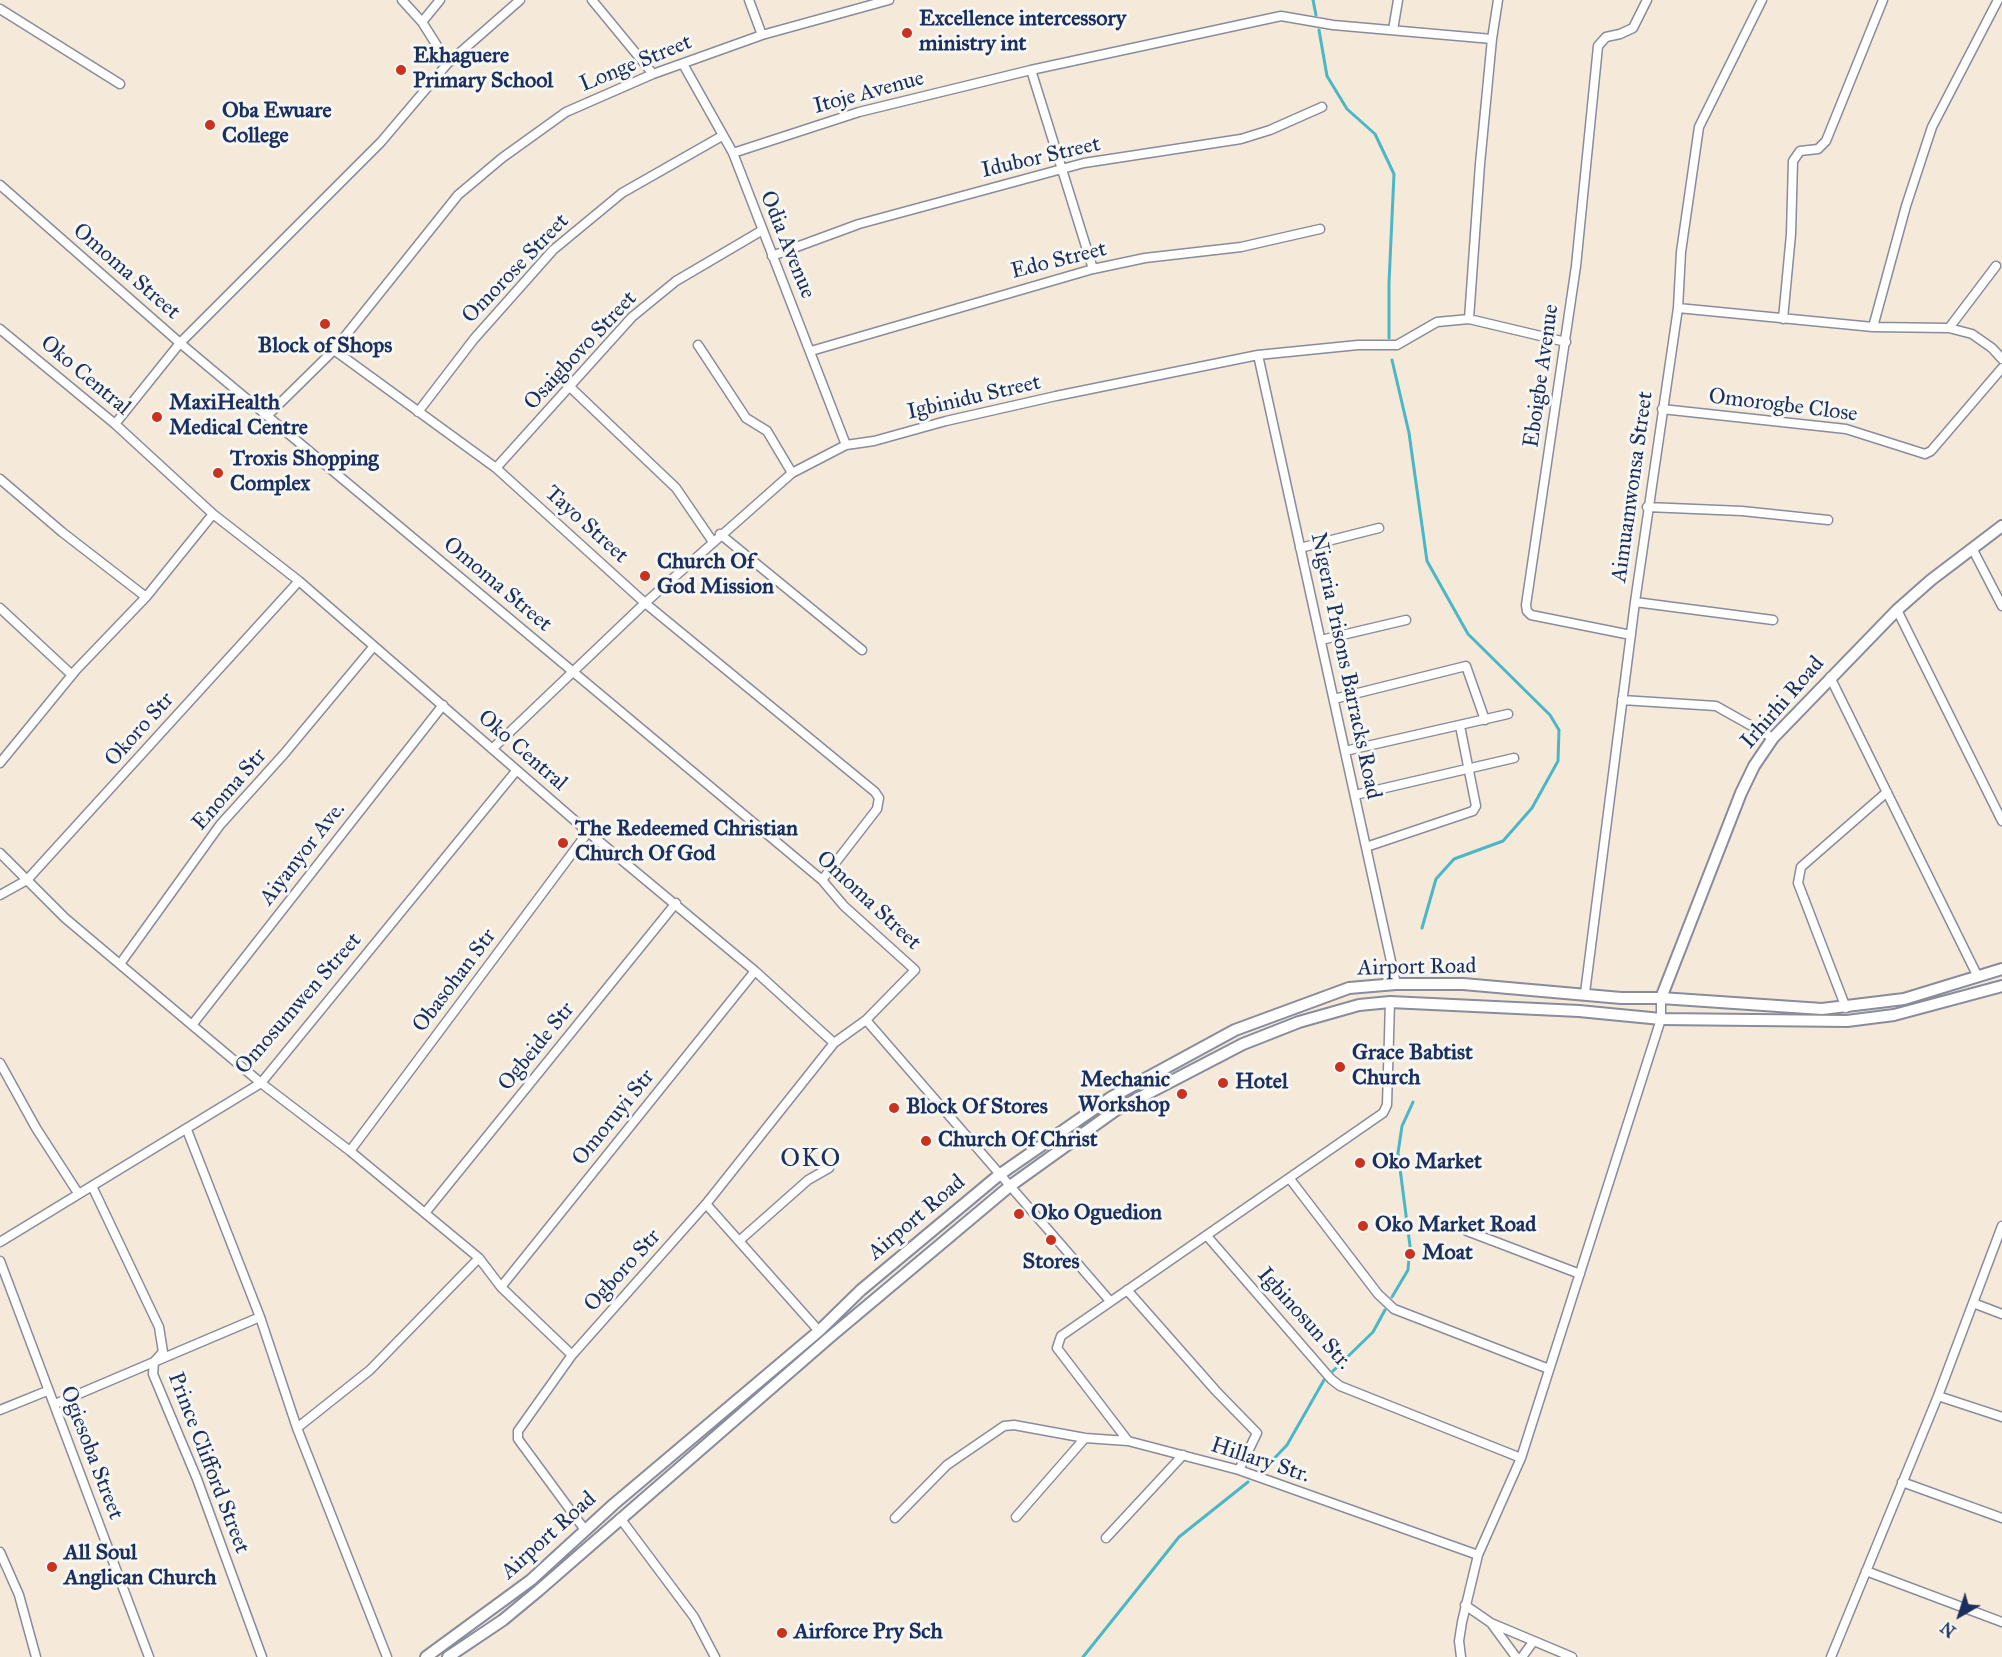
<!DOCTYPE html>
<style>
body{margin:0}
#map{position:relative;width:2002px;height:1657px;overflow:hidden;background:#f5e9d9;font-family:"IM FELL Great Primer",serif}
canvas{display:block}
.north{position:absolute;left:1930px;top:1585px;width:60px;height:60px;-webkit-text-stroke:4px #f6f6f2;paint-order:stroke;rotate:219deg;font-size:16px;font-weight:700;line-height:24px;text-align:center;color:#1b2f5e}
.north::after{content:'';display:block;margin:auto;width:21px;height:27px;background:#1b2f5e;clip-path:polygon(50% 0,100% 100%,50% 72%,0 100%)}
</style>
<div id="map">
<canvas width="2002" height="1657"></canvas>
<div class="north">N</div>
</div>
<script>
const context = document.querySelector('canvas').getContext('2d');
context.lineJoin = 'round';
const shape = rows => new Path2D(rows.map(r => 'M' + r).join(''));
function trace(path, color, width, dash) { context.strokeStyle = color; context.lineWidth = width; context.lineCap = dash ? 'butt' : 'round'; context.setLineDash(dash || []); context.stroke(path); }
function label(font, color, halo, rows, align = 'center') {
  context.font = font + ' "IM FELL Great Primer",serif'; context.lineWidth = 6; context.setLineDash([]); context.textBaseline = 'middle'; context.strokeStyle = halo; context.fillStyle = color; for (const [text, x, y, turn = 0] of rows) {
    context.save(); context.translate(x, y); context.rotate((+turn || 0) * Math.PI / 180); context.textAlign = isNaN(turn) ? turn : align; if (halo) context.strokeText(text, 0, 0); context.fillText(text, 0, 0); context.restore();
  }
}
trace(shape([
 [1313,0,1316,15],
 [1319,30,1327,76,1347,109,1375,134,1394,174,1389,283,1389,338],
 [1392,360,1409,433,1427,561,1468,634,1550,715,1559,730,1558,761,1532,808,1503,841,1454,859,1436,879,1422,928],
 [1392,1297,1408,1270,1410,1246,1398,1153,1402,1126,1413,1102],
 [1333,1371,1373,1332,1385,1310],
 [1267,1466,1287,1445,1324,1380],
 [1083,1657,1179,1537,1248,1482]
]), '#4bb7c6', 3);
const street = shape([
 [402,0,422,22,448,63],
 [592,0,653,74],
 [749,0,762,35],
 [0,9,120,84],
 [422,22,440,0],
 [1393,30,1398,0],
 [683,64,733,153,846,445],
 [1031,70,1093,269],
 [733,153,859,112,1031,70,1281,16,1333,25,1492,39],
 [0,185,180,343,822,880,844,906,915,970,866,1020,834,1043,706,1204,572,1355,518,1431,518,1439,585,1530],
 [772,256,859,224,1084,163,1241,139,1270,130,1322,107],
 [1678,308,1873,327,1949,328,1972,334,1992,348,2002,359],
 [1469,319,1480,164,1492,39,1498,0],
 [1783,319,1791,234,1793,161,1800,151,1818,149,1826,141,1883,0],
 [1873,327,1906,206,1932,127,1998,0],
 [1949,328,1996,266],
 [0,329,115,424,213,514,299,581,588,832,755,971,834,1043],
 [698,345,746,418,767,431,792,473],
 [334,350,496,468,645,603,875,792,879,798,877,809,822,880],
 [811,351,1093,269,1145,258,1241,247,1320,229],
 [1258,355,1396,984],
 [570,387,676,488,713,542],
 [1662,409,1846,429,1925,454,1931,451,2002,368],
 [418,412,474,339,553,250,622,193,722,136],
 [267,416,334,350,458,195,502,158,566,112,653,74,762,35,889,0],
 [115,424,180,343,381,142,448,63,520,0],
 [496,468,632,317,676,281,761,231],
 [0,479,62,532,146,597],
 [1647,507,1742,511,1828,520],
 [720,534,862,650],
 [1300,548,1379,528],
 [1972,548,2002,606],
 [1635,602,1773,620],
 [0,608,72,675],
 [1897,610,2002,821],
 [1631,635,1531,615,1527,611,1526,605,1576,266,1598,46,1606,37,1620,34,1633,28,1647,0],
 [1321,640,1406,620],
 [1830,677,1978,977],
 [1334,699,1466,666,1485,720],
 [1622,700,1716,706,1773,738],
 [492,749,645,603,792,473,846,445,874,441,946,421,1056,396,1258,355,1358,345,1397,345,1437,322,1469,319,1566,342],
 [1345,751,1508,714],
 [0,763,76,670,146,597,213,514],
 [1355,795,1514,758],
 [1366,847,1473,811,1476,806,1460,726],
 [0,853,65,918,192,1025,261,1083,350,1151,479,1258,501,1287,572,1355],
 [0,895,27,880,299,581],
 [120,964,220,825,284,754,374,646],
 [1585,993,1635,602,1678,308,1681,252,1699,127,1762,0],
 [1390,1002,1387,1105,1383,1113,1061,1336,1057,1348,1128,1441,1239,1470,1478,1555],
 [1846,1008,1798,883,1801,867,1887,792],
 [866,1020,1110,1301],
 [192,1025,443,705],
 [0,1063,36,1128,78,1193],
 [187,1130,260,1317,297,1428,387,1657],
 [350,1151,588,832],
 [1290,1179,1378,1294,1394,1309,1549,1369],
 [92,1186,159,1327,163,1352,154,1362,153,1374,197,1479,262,1657],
 [706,1204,819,1331],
 [425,1213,676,903],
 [1467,1231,1580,1274],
 [1207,1236,1331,1379,1340,1386,1521,1458],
 [739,1241,808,1180,829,1168],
 [0,1242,261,1083,516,771],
 [0,1261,149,1657],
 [501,1287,755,971],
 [1127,1290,1216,1391,1257,1433,1239,1470],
 [1973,1303,2002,1314],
 [1938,1396,2002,1417],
 [55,1404,260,1317],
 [0,1410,47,1391],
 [297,1428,370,1370,479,1258],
 [1902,1482,2002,1518],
 [1016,1517,1085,1438],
 [620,1518,694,1617,715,1657],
 [895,1518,947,1465,1004,1426,1014,1425,1085,1438,1128,1441],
 [1106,1538,1183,1455],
 [0,1552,19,1595,36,1657],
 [1866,1571,2002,1622],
 [1465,1605,1491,1623,1572,1657],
 [1491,1623,1516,1657],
 [1461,1657,1459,1641,1462,1622,1478,1555,1521,1458,1661,1019,1661,998],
 [1522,1657,1533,1642],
 [1831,1657,1938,1396,2002,1226]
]);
const secondary = shape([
 [1661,998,1741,793,1754,766,1773,738,1897,610,1931,580,2002,526],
 [426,1657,531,1580,614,1504,819,1331,861,1290,999,1175,1110,1098,1235,1030,1349,988,1396,984,1463,984,1621,998,1661,998,1822,1009,1904,999,2002,969],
 [448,1657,503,1620,538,1591,830,1337,1010,1186,1116,1110,1243,1044,1299,1022,1359,1005,1390,1002,1579,1011,1661,1019,1847,1021,1894,1015,2002,986]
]);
trace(street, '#888c9c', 11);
trace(secondary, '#888c9c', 14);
trace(street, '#fff', 8);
trace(secondary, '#fff', 10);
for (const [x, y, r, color] of [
 [907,33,6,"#c8321e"],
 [401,70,6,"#c8321e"],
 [210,125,6,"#c8321e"],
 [325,324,6,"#c8321e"],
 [157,417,6,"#c8321e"],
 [218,473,6,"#c8321e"],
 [645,576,6,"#c8321e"],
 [563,843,6,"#c8321e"],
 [1340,1067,6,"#c8321e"],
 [1223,1083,6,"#c8321e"],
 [1182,1094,6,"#c8321e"],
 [894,1108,6,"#c8321e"],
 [926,1141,6,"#c8321e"],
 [1360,1163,6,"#c8321e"],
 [1019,1214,6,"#c8321e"],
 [1363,1226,6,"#c8321e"],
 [1051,1240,6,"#c8321e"],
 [1410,1254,6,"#c8321e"],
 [52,1567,6,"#c8321e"],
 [782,1633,6,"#c8321e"]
]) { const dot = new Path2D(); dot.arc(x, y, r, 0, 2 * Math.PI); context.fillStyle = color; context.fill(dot); trace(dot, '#f6f6f2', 2); }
label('bold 22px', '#1b2f5e', '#f6f6f2', [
 ["Excellence intercessory",919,20],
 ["ministry int",919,45],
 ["Ekhaguere",413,57],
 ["Primary School",413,82],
 ["Oba Ewuare",222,112],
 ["College",222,137],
 ["Block of Shops",325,347,"center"],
 ["MaxiHealth",169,404],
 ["Medical Centre",169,429],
 ["Troxis Shopping",230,460],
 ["Complex",230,485],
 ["Church Of",657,563],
 ["God Mission",657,588],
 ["The Redeemed Christian",575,830],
 ["Church Of God",575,855],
 ["Grace Babtist",1352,1054],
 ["Church",1352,1079],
 ["Mechanic",1170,1081,"right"],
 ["Workshop",1170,1106,"right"],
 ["Hotel",1235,1083],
 ["Block Of Stores",906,1108],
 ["Church Of Christ",938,1141],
 ["Oko Market",1372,1163],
 ["Oko Oguedion",1031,1214],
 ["Oko Market Road",1375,1226],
 ["Moat",1422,1254],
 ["Stores",1051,1263,"center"],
 ["All Soul",64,1554],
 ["Anglican Church",64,1579],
 ["Airforce Pry Sch",794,1633]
], 'left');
label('22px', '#1b2f5e', '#f6f6f2', [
 ["Longe Street",636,64,-22],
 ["Itoje Avenue",869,93,-15],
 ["Idubor Street",1041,158,-13],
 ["Odia Avenue",787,245,68],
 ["Edo Street",1059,261,-14],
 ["Omorose Street",516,269,-46],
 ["Omoma Street",126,272,41],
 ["Osaigbovo Street",581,351,-47],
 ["Oko Central",85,376,40],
 ["Eboigbe Avenue",1542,376,-82],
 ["Igbinidu Street",974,398,-13],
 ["Omorogbe Close",1783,406,7],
 ["Aimuamwonsa Street",1633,487,-82],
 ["Tayo Street",586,525,42],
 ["Omoma Street",497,585,40],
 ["Nigeria Prisons Barracks Road",1345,666,78],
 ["Irhirhi Road",1783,703,-49],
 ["Okoro Str",140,730,-48],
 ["Oko Central",522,751,41],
 ["Enoma Str",230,790,-49],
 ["Aiyanyor Ave.",303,854,-52],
 ["Omoma Street",868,901,43],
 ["Airport Road",1417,968,-1],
 ["Obasohan Str",455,981,-53],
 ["Omosumwen Street",299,1004,-49],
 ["Ogbeide Str",537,1047,-51],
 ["Omoruyi Str",614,1118,-51],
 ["Airport Road",917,1218,-40],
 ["Ogboro Str",623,1271,-48],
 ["Igbinosun Str.",1304,1319,48],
 ["Ogiesoba Street",91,1453,69],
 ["Hillary Str.",1260,1461,18],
 ["Prince Clifford Street",208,1463,69],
 ["Airport Road",549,1536,-42]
]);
context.letterSpacing = '1.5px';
label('26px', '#1b2f5e', '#f6f6f2', [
 ["OKO",811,1160]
]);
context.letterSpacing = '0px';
</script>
